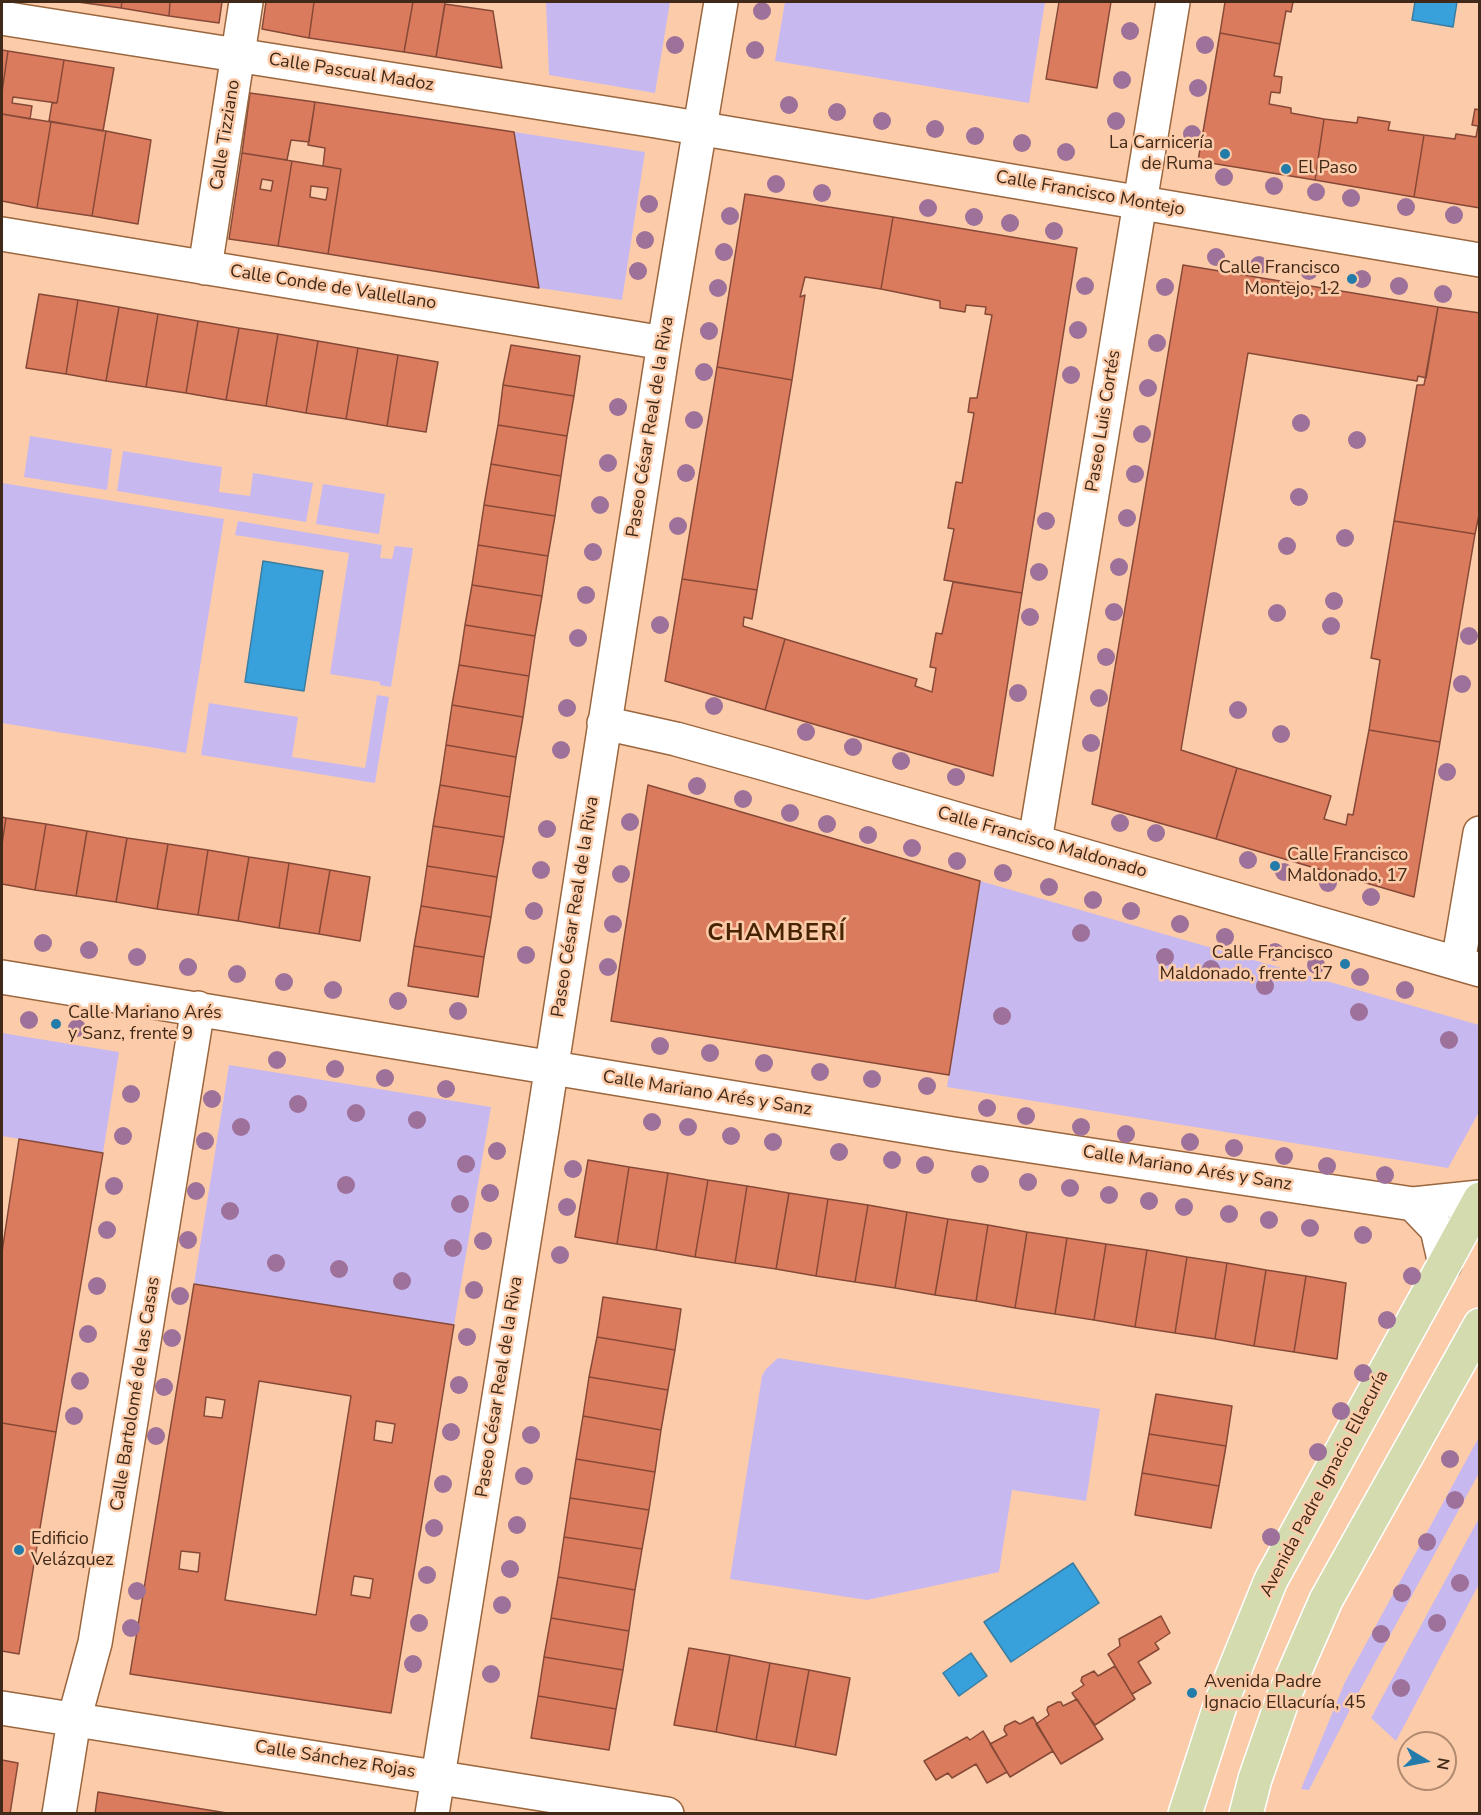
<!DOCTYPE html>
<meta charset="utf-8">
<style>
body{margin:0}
#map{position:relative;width:1481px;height:1815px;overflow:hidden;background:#fcccaa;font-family:"Nunito Sans",sans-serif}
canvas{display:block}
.frame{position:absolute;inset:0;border:3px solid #402918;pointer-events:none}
.north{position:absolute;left:1397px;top:1731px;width:60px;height:60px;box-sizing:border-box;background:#fcccaa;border:2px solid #b18b70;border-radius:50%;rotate:100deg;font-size:16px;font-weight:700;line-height:24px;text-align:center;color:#402918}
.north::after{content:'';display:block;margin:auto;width:21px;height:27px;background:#237baa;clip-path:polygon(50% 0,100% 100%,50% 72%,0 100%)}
</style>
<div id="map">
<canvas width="1481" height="1815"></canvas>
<div class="frame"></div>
<div class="north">N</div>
</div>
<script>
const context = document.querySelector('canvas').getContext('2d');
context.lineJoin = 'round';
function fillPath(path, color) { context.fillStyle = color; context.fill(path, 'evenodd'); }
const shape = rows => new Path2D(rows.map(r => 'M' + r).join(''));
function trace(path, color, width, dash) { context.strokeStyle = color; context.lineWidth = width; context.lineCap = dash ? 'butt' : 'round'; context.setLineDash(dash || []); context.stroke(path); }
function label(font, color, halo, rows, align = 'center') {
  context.font = font + ' "Nunito Sans",sans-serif'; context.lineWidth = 5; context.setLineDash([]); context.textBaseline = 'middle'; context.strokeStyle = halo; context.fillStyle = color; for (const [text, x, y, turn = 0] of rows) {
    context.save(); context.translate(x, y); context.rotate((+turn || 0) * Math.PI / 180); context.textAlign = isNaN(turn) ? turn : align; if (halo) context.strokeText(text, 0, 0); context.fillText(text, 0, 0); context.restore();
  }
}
fillPath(shape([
 [546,2,670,2,655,93,549,75],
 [785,2,1045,2,1029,103,775,61],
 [514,132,645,152,622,300,539,288],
 [30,436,112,449,107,490,24,477],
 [123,451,222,467,219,492,250,496,253,473,313,483,306,522,117,491],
 [2,483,224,519,186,753,2,723],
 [323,484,385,494,379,534,316,524],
 [238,521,382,545,380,558,392,559,395,546,413,548,391,687,380,685,380,682,330,674,349,553,235,535],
 [377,695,389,697,375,783,201,755,209,703,298,717,292,757,365,768],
 [980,881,1479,1025,1479,1112,1448,1168,947,1087],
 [2,1033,119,1052,103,1153,2,1136],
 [229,1065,491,1107,454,1325,194,1284],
 [778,1358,1100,1409,1086,1501,1012,1490,999,1572,867,1600,730,1579,762,1376,766,1369],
 [1479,1437,1479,1473,1360,1690,1309,1790,1301,1789,1345,1682],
 [1479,1518,1479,1584,1396,1741,1371,1718]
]), '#c8b8f0');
const water = shape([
 [1415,2,1457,2,1453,27,1412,20,1415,2],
 [263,561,323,571,304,691,245,682,263,561],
 [1073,1563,1099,1603,1011,1662,984,1622,1073,1563],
 [971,1653,987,1676,959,1696,943,1673,971,1653]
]);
fillPath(water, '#38a1db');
trace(water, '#3a7da0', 1.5);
const building = shape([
 [78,2,122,2,121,8,78,2],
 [122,2,170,2,169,16,121,8,122,2],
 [170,2,222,2,219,23,169,16,170,2],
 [266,2,314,2,309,38,262,29,266,2],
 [314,2,413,2,404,52,309,38,314,2],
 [413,2,445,2,436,57,404,52,413,2],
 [1059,2,1111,2,1097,88,1046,79,1059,2],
 [1225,2,1293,2,1291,12,1286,11,1280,44,1220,33,1225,2],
 [445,4,493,11,502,68,436,57,445,4],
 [1220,33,1280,44,1274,76,1282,77,1280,93,1271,92,1269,104,1291,108,1291,113,1324,119,1315,180,1198,161,1220,33],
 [2,50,8,51,2,92,2,50],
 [8,51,64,60,57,103,13,97,12,103,32,106,30,119,2,114,2,92,8,51],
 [64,60,114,68,103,131,49,121,52,103,57,103,64,60],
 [250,93,315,102,309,142,291,140,287,160,242,153,250,93],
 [315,102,514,132,539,288,328,254,341,169,323,166,325,148,308,145,315,102],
 [1475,109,1480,110,1480,208,1414,197,1424,135,1455,139,1456,134,1476,137,1478,126,1472,125,1475,109],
 [2,114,51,122,37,208,2,201,2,114],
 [1358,117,1390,122,1388,130,1424,135,1414,197,1315,180,1324,119,1357,123,1358,117],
 [51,122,106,131,92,216,37,208,51,122],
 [106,131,151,140,138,224,92,216,106,131],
 [242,153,292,161,278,246,229,239,242,153],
 [262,179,273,181,271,191,260,189,262,179],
 [292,161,341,169,328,254,278,246,292,161],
 [311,186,328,188,326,200,310,197,311,186],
 [745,194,893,217,881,289,805,277,800,297,805,295,792,380,717,367,745,194],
 [893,217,1077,248,1022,593,944,580,954,529,948,528,956,482,962,483,974,413,968,412,970,398,977,398,992,315,985,314,986,307,966,305,965,312,940,308,940,301,881,289,893,217],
 [1183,265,1438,307,1426,378,1418,376,1417,381,1248,353,1181,750,1237,768,1216,839,1092,804,1183,265],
 [39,294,78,300,66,374,26,368,39,294],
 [78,300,119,307,106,381,66,374,78,300],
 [119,307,158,314,146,387,106,381,119,307],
 [1438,307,1480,313,1480,510,1475,534,1394,521,1417,385,1424,385,1438,307],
 [158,314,198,321,186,393,146,387,158,314],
 [198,321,239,328,226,400,186,393,198,321],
 [239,328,278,334,266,406,226,400,239,328],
 [278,334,318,341,306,413,266,406,278,334],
 [318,341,358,348,346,419,306,413,318,341],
 [511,345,580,356,574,396,503,385,511,345],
 [358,348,398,355,387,426,346,419,358,348],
 [398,355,438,362,426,432,387,426,398,355],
 [717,367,792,380,757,590,682,579,717,367],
 [503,385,574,396,567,436,498,425,503,385],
 [498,425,567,436,561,476,491,464,498,425],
 [491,464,561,476,555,516,484,505,491,464],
 [484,505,555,516,548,556,478,545,484,505],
 [1394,521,1475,534,1440,742,1369,730,1380,660,1371,658,1394,521],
 [478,545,548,556,542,596,472,585,478,545],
 [682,579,757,590,752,619,744,617,743,626,785,639,765,710,665,681,682,579],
 [953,582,1022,593,993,776,765,710,785,639,917,679,915,686,932,692,936,668,930,667,936,633,942,634,953,582],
 [472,585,542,596,535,636,465,625,472,585],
 [465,625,535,636,529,676,459,665,465,625],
 [459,665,529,676,523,717,452,705,459,665],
 [452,705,523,717,516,757,446,745,452,705],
 [1369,730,1440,742,1414,897,1216,839,1237,768,1331,796,1324,819,1346,825,1348,814,1353,815,1369,730],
 [446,745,516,757,510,797,440,785,446,745],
 [440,785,510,797,504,837,433,826,440,785],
 [648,785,980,881,949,1075,611,1021,648,785],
 [2,817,6,818,2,844,2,817],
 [6,818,46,824,35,890,2,884,2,844,6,818],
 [46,824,87,831,76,896,35,890,46,824],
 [433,826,504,837,497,877,427,866,433,826],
 [87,831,127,838,116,902,76,896,87,831],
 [127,838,168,844,157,909,116,902,127,838],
 [168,844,208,850,198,915,157,909,168,844],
 [208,850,249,857,238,921,198,915,208,850],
 [249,857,289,863,279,928,238,921,249,857],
 [289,863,330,870,319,934,279,928,289,863],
 [427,866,497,877,491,917,421,906,427,866],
 [330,870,370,877,360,941,319,934,330,870],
 [421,906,491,917,484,957,414,946,421,906],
 [414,946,484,957,478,997,408,986,414,946],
 [19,1139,103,1153,56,1432,2,1423,2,1252,19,1139],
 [588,1160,629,1167,617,1244,575,1237,588,1160],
 [629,1167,668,1173,656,1250,617,1244,629,1167],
 [668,1173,708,1180,695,1257,656,1250,668,1173],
 [708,1180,747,1186,735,1263,695,1257,708,1180],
 [747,1186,789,1193,776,1269,735,1263,747,1186],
 [789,1193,828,1199,816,1276,776,1269,789,1193],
 [828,1199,868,1205,855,1282,816,1276,828,1199],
 [868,1205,907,1212,895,1288,855,1282,868,1205],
 [907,1212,948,1219,935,1295,895,1288,907,1212],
 [948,1219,988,1225,976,1301,935,1295,948,1219],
 [988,1225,1027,1232,1015,1308,976,1301,988,1225],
 [1027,1232,1067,1238,1055,1314,1015,1308,1027,1232],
 [1067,1238,1106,1244,1094,1320,1055,1314,1067,1238],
 [1106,1244,1147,1250,1135,1327,1094,1320,1106,1244],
 [1147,1250,1187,1257,1175,1333,1135,1327,1147,1250],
 [1187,1257,1227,1263,1215,1339,1175,1333,1187,1257],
 [1227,1263,1266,1270,1254,1346,1215,1339,1227,1263],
 [1266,1270,1306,1276,1294,1352,1254,1346,1266,1270],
 [1306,1276,1346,1283,1337,1359,1294,1352,1306,1276],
 [194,1284,454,1325,391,1713,130,1674,194,1284],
 [259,1381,351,1396,316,1615,225,1600,259,1381],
 [206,1397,225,1400,222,1418,204,1416,206,1397],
 [376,1421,395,1424,392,1443,374,1440,376,1421],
 [181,1551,200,1553,198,1572,179,1569,181,1551],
 [354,1576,373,1579,370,1598,351,1595,354,1576],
 [603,1297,681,1309,675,1350,597,1337,603,1297],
 [597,1337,675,1350,668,1390,589,1377,597,1337],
 [589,1377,668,1390,661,1430,583,1416,589,1377],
 [1156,1394,1232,1406,1226,1446,1149,1434,1156,1394],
 [583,1416,661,1430,655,1472,576,1459,583,1416],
 [2,1423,56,1432,19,1654,2,1651,2,1423],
 [1149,1434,1226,1446,1219,1486,1142,1473,1149,1434],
 [576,1459,655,1472,649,1510,570,1498,576,1459],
 [1142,1473,1219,1486,1211,1528,1135,1515,1142,1473],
 [570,1498,649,1510,642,1549,564,1537,570,1498],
 [564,1537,642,1549,635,1590,558,1577,564,1537],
 [558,1577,635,1590,629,1631,551,1618,558,1577],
 [1161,1616,1170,1633,1155,1643,1159,1649,1138,1662,1151,1683,1132,1694,1108,1654,1120,1646,1119,1639,1161,1616],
 [551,1618,629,1631,623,1670,544,1657,551,1618],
 [689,1648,730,1655,716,1732,674,1725,689,1648],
 [730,1655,770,1663,756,1740,716,1732,730,1655],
 [544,1657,623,1670,616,1709,538,1696,544,1657],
 [770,1663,809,1670,795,1747,756,1740,770,1663],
 [1115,1666,1135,1699,1095,1725,1072,1693,1084,1685,1081,1681,1082,1677,1094,1671,1098,1676,1115,1666],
 [809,1670,850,1678,836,1755,795,1747,809,1670],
 [538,1696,616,1709,609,1750,531,1738,538,1696],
 [1077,1699,1103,1739,1061,1764,1036,1724,1049,1715,1047,1710,1048,1707,1058,1702,1061,1702,1063,1706,1077,1699],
 [1033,1717,1053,1751,1010,1777,990,1744,1007,1735,1004,1730,1005,1726,1015,1721,1020,1724,1033,1717],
 [983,1731,1007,1772,987,1783,976,1764,952,1778,948,1773,936,1780,924,1761,967,1737,970,1740,983,1731],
 [2,1760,18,1763,10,1814,2,1814,2,1760],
 [98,1792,233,1814,95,1814,98,1792]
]);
fillPath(building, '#db7b5e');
trace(building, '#874937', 1.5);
const minor = shape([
 [2,18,656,121,1480,260],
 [2,234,664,343],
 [205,268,246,2],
 [604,723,676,739,766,764,1480,970],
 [1035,841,1173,2],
 [1458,963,1480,833],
 [2,977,953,1134,1413,1204,1480,1197],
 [1413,1204,1437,1229,1445,1264],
 [2,1708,667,1814],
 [59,1814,74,1720,95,1643,198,1008],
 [432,1814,542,1129,664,343,721,2]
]);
const major = shape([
 [1185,1814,1221,1703,1271,1580,1480,1199],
 [1246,1814,1255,1779,1284,1696,1326,1600,1480,1325]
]);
trace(minor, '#9b663d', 36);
trace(major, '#fff', 36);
trace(minor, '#fff', 33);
trace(major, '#d3dbaf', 33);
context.fillStyle = '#9d7199';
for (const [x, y] of [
 [762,11],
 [1130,31],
 [675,45],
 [1205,45],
 [755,50],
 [1122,80],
 [1198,88],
 [789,105],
 [837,112],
 [882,121],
 [1116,121],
 [935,129],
 [1192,134],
 [975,136],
 [1022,143],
 [1066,152],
 [1224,177],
 [776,184],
 [1274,186],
 [1316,192],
 [822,193],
 [1351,198],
 [649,204],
 [1406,207],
 [928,208],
 [1454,215],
 [730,216],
 [974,217],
 [1010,223],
 [1054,231],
 [645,240],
 [724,252],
 [1216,257],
 [1259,265],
 [638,271],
 [1309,271],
 [1362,279],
 [1085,286],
 [1399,286],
 [1165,287],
 [718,288],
 [1443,294],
 [1078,330],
 [709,331],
 [1157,343],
 [704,372],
 [1071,375],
 [1148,388],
 [618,407],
 [694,420],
 [1301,423],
 [1142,434],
 [1357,440],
 [608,463],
 [686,473],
 [1135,474],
 [1299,497],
 [600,505],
 [1127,518],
 [1046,521],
 [678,526],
 [1345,538],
 [1287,546],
 [593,552],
 [1119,567],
 [1039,572],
 [586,595],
 [1334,601],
 [1114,612],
 [1277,613],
 [1030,617],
 [660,625],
 [1331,626],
 [1469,636],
 [578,638],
 [1106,657],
 [1462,684],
 [1018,693],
 [1099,698],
 [714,706],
 [567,708],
 [1238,710],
 [806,732],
 [1281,734],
 [1091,743],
 [853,747],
 [561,750],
 [901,761],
 [1447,772],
 [956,777],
 [697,786],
 [743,799],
 [790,813],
 [630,822],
 [1120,823],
 [827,824],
 [547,829],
 [1156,833],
 [868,835],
 [912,848],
 [1248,860],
 [957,861],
 [541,870],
 [1284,872],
 [1003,873],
 [621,874],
 [1328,883],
 [1049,887],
 [1371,897],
 [1093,900],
 [534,911],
 [1131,911],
 [613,924],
 [1180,924],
 [1081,933],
 [1225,937],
 [43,943],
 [89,950],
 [1275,952],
 [526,955],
 [137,957],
 [1165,957],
 [1316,965],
 [188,967],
 [608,967],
 [1211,969],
 [237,974],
 [1360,977],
 [284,982],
 [1265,986],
 [333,990],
 [1405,990],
 [398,1001],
 [458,1011],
 [1359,1012],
 [1002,1016],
 [29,1020],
 [77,1028],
 [1449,1040],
 [660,1046],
 [710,1053],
 [277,1060],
 [764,1063],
 [335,1069],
 [820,1072],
 [385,1078],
 [872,1079],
 [927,1086],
 [446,1089],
 [131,1094],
 [212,1099],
 [298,1104],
 [987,1108],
 [356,1113],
 [1026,1116],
 [417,1120],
 [652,1122],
 [241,1127],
 [688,1127],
 [1081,1127],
 [1126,1134],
 [123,1136],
 [731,1136],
 [205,1141],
 [773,1142],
 [1190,1142],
 [1234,1148],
 [497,1151],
 [839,1152],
 [1284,1156],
 [892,1160],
 [466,1164],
 [925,1165],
 [1327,1166],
 [573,1169],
 [980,1174],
 [1385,1175],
 [1028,1182],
 [346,1185],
 [114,1186],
 [1070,1188],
 [196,1191],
 [490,1193],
 [1109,1195],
 [1149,1201],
 [460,1204],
 [567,1207],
 [1184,1207],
 [230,1211],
 [1229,1214],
 [1269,1220],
 [1310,1228],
 [107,1230],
 [1363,1235],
 [188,1240],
 [483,1241],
 [453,1248],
 [560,1255],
 [276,1263],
 [339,1269],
 [1412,1276],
 [402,1281],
 [97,1286],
 [474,1290],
 [180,1296],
 [1387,1320],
 [88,1334],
 [467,1337],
 [172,1338],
 [1363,1373],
 [80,1381],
 [459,1385],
 [164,1387],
 [1341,1411],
 [74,1416],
 [451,1432],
 [531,1435],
 [156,1436],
 [1318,1452],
 [1450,1459],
 [524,1476],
 [443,1484],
 [1455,1500],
 [517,1525],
 [434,1528],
 [1271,1537],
 [1427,1542],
 [510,1569],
 [427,1575],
 [1460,1583],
 [137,1591],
 [1402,1593],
 [502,1605],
 [419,1623],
 [1437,1623],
 [131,1628],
 [1381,1634],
 [413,1664],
 [491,1674],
 [1401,1688]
]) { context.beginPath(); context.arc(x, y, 9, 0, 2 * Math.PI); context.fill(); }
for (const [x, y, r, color] of [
 [1225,154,6,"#237baa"],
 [1286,169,6,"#237baa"],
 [1352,279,6,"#237baa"],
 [1275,866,6,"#237baa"],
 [1345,964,6,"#237baa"],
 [56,1024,6,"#237baa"],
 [19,1550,6,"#237baa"],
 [1192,1693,6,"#237baa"]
]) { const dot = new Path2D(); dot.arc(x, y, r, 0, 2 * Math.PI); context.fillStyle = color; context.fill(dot); trace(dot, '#fcccaa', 2); }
label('18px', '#402918', '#fcccaa', [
 ["Calle Pascual Madoz",351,73,9],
 ["Calle Tizziano",226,135,-81],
 ["Calle Francisco Montejo",1090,194,10],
 ["Calle Conde de Vallellano",333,288,9],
 ["Paseo Luis Cortés",1104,421,-81],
 ["Paseo César Real de la Riva",651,427,-81],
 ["Calle Francisco Maldonado",1042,843,16],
 ["Paseo César Real de la Riva",576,907,-81],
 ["Calle Mariano Arés y Sanz",707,1094,9],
 ["Calle Mariano Arés y Sanz",1187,1169,9],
 ["Paseo César Real de la Riva",500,1387,-81],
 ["Calle Bartolomé de las Casas",136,1394,-81],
 ["Avenida Padre Ignacio Ellacuría",1325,1484,-62],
 ["Calle Sánchez Rojas",335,1760,9]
]);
label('18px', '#402918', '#fcccaa', [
 ["La Carnicería",1213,144,"right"],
 ["de Ruma",1213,165,"right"],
 ["El Paso",1298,169],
 ["Calle Francisco",1340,269,"right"],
 ["Montejo, 12",1340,290,"right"],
 ["Calle Francisco",1287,856],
 ["Maldonado, 17",1287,877],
 ["Calle Francisco",1333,954,"right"],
 ["Maldonado, frente 17",1333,975,"right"],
 ["Calle Mariano Arés",68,1014],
 ["y Sanz, frente 9",68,1035],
 ["Edificio",31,1540],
 ["Velázquez",31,1561],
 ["Avenida Padre",1204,1683],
 ["Ignacio Ellacuría, 45",1204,1704]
], 'left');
context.letterSpacing = '1.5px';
label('bold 24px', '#472301', '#fcccaa', [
 ["CHAMBERÍ",777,934]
]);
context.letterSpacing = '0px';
</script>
